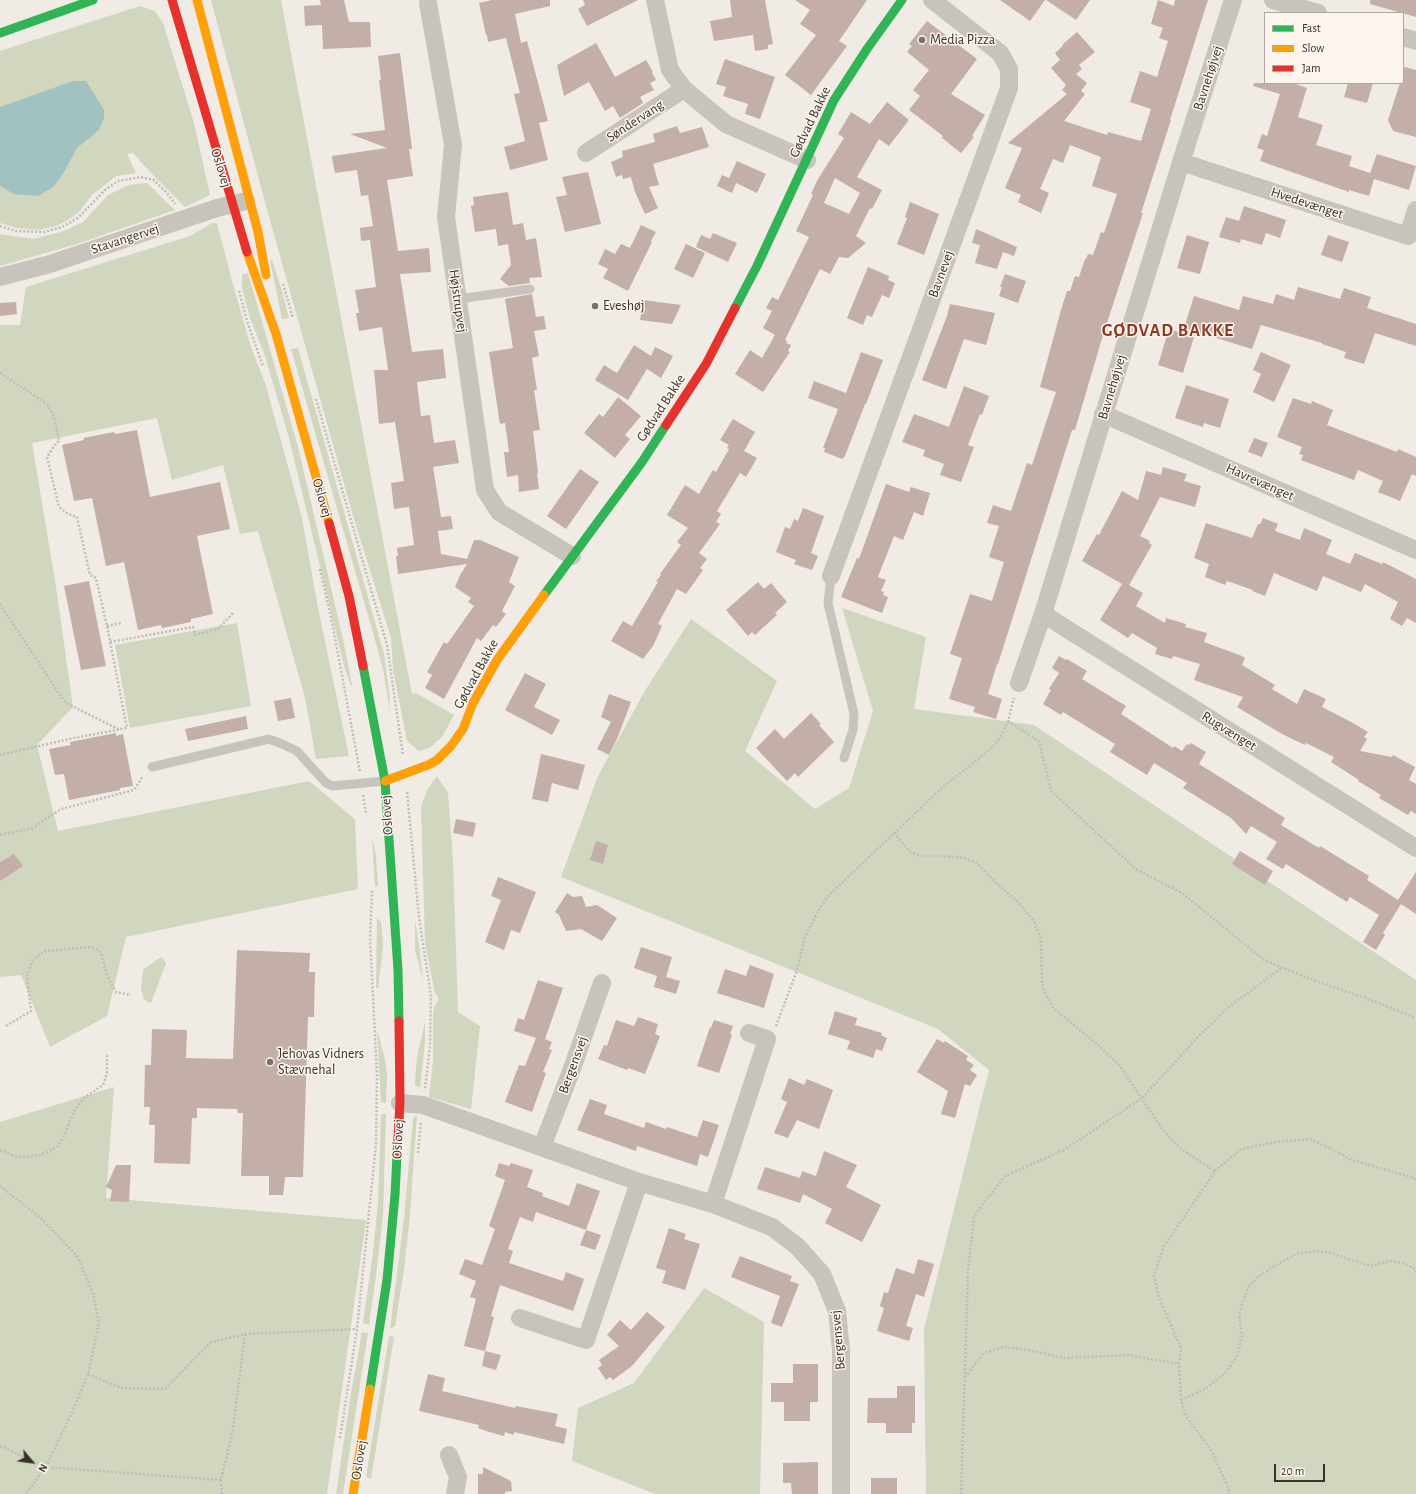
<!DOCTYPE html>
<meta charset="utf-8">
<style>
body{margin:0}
#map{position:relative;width:1416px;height:1494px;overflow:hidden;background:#f0ebe5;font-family:"Alegreya Sans",sans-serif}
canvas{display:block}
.legend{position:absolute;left:1264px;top:12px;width:140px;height:72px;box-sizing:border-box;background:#fbf5ee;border:1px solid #aea6a0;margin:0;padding:5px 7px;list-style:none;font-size:12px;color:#3b302b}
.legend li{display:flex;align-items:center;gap:8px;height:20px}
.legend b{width:20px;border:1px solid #aea6a0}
.north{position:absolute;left:12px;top:1442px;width:40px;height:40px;-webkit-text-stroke:3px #fbf5ee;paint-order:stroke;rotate:119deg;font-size:11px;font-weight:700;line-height:16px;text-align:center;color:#3b302b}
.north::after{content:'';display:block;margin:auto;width:14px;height:18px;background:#3b302b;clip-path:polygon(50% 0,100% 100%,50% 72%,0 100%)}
.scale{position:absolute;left:1274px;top:1464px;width:51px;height:18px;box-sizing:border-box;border:2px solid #3b302b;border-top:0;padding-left:5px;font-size:12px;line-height:14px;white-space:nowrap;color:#3b302b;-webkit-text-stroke:3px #fbf5ee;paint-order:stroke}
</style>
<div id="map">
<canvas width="1416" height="1494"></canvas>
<ul class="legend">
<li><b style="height:5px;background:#30b455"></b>Fast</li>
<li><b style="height:5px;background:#ff9f0a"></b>Slow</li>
<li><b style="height:5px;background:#e5322d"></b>Jam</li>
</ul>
<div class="north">N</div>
<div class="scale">20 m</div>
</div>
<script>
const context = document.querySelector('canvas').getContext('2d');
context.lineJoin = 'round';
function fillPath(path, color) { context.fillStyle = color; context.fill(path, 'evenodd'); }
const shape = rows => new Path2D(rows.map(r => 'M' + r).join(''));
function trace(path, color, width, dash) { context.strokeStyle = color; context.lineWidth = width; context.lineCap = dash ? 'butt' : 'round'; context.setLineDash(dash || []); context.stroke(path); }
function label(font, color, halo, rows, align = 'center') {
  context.font = font + ' "Alegreya Sans",sans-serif'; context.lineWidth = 3; context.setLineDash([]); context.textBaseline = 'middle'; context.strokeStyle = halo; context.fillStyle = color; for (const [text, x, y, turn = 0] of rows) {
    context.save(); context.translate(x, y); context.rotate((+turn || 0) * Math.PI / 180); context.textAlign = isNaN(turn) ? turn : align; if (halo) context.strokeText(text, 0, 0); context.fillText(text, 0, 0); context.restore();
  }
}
fillPath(shape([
 [211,0,281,0,412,694,416,693,454,715,442,737,429,748,419,751,407,741,393,670,391,638,353,516,266,206],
 [140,6,155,11,163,23,194,123,210,195,185,207,151,173,133,153,127,154,136,173,116,176,92,195,80,211,68,220,56,226,39,230,16,228,0,223,0,51],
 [147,183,175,210,77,244,0,266,0,234,34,239,64,231,83,222,108,195,129,185],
 [212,223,217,223,232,281,250,344,266,386,302,518,318,608,349,756,316,759,305,698,258,531,240,534,223,465,172,480,157,418,32,443,56,587,73,707,37,745,58,831,309,781,355,819,358,889,126,937,107,1016,50,1047,21,975,0,977,0,325,20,325,26,287,190,236],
 [270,260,272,260,281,288,289,318,282,319],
 [248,273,298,447,343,639,352,685,351,686,344,666,289,438,265,356,250,318,242,289,242,275],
 [298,348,384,654,389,691,390,712,383,669,375,640,291,349],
 [842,608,926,637,914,709,1034,725,1416,980,1416,1494,926,1494,924,1329,989,1070,938,1029,561,877,598,776,646,689,691,619,777,681,745,751,815,809,849,788,873,711],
 [237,623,251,706,130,728,115,645],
 [437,776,448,793,453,859,458,1012,480,1026,471,1109,429,1097,433,1060,433,1015,434,1007,439,999,435,993,425,944,421,807,427,790],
 [372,836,376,856,378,886,375,887],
 [377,918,381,922,383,943,382,955,378,988,376,988],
 [415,920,419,945,423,981,415,949],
 [162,957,166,963,151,1003,144,1000,141,988,143,970,156,960],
 [425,1022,425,1042,420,1088,415,1085,416,1067,418,1052],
 [377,1029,385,1059,387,1074,386,1103,381,1102],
 [114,1087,106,1198,366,1220,327,1494,0,1494,0,1122],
 [381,1114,386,1114,383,1215,376,1275,369,1325,363,1323,372,1260,378,1204],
 [417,1115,410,1214,404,1270,395,1326,390,1329,404,1218,413,1119],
 [704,1288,764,1322,760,1494,655,1494,572,1461,578,1408,634,1383],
 [362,1332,368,1333,343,1494,336,1494,351,1393],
 [389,1336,394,1337,371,1479,366,1477]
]), '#d1d6bf');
fillPath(shape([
 [73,81,86,81,104,110,104,118,99,130,77,148,63,174,53,187,38,196,14,194,0,186,0,107]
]), '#a1c2c1');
fillPath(shape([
 [320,0,344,0,349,22,370,22,371,47,323,49,322,25,305,26,304,6,321,5],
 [492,0,550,0,550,6,515,14,521,43,527,41,548,121,539,123,548,160,510,170,504,147,525,141,514,94,520,93,506,38,488,42,487,35,486,35,479,3],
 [583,0,638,0,587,26,578,9,585,5],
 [730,0,765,0,773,44,768,45,768,49,755,51,753,35,714,41,710,21,732,17],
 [795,0,867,0,839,41,847,46,811,95,785,75,816,35,800,24,810,10],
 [1000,0,1045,0,1030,21],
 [1046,0,1090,0,1076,20],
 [1158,0,1174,6,1175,0,1208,0,1170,120,1171,120,1141,213,1143,213,1103,335,1075,430,1072,430,998,664,997,664,988,694,1002,699,996,719,973,712,975,707,949,699,962,658,950,654,970,594,992,601,1004,562,989,557,999,526,987,523,993,505,1011,511,1027,463,1032,465,1056,392,1040,387,1061,310,1067,291,1070,291,1075,276,1079,277,1085,259,1086,259,1088,254,1093,255,1101,232,1104,233,1117,194,1092,186,1101,157,1070,145,1063,163,1053,159,1040,189,1049,193,1041,213,1018,202,1021,195,1005,188,1022,148,1008,143,1067,94,1062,90,1066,85,1051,68,1060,60,1055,53,1063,46,1062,45,1077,32,1095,52,1079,65,1082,69,1076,74,1087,83,1081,91,1085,94,1064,121,1107,135,1108,132,1141,141,1151,109,1130,102,1140,71,1157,77,1168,41,1159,38,1163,28,1151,24],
 [1370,0,1416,0,1416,17,1370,4],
 [927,21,977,59,951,94,985,115,972,136,974,137,961,153,942,138,943,136,909,110,920,96,913,90,929,70,907,52,912,46,909,44],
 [596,43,615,77,646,60,653,72,652,73,656,80,650,83,654,90,640,97,643,103,620,118,613,106,605,111,589,82,564,96,557,65],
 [400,53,412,149,409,149,413,176,387,180,398,251,429,248,431,272,400,274,412,352,443,349,446,378,417,382,421,416,430,415,434,443,455,440,459,463,433,467,441,517,451,516,453,529,438,531,441,554,467,559,474,540,480,540,519,557,509,582,515,586,502,611,506,614,496,627,493,625,481,641,477,638,444,699,425,688,432,675,427,672,444,642,447,644,474,606,468,602,471,598,455,587,460,575,467,564,398,574,396,556,398,556,397,548,414,545,409,507,394,509,391,483,404,481,395,422,379,424,374,370,388,370,382,327,359,331,356,313,359,313,355,290,376,287,370,240,361,241,360,228,373,226,368,195,361,196,357,170,335,173,332,158,332,156,387,148,350,134,385,130,379,80,381,80,378,56],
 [725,59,775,77,760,119,745,114,748,104,723,96,726,87,716,84],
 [1405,67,1416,70,1416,137,1393,131,1388,120,1400,83,1403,83,1403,72],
 [1254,83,1293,83,1307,88,1298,117,1323,125,1316,145,1352,156,1349,166,1370,173,1377,154,1416,166,1409,190,1374,179,1369,196,1349,190,1349,192,1260,161,1264,150,1257,148,1262,134,1267,136,1280,94,1253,86],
 [1348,83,1373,83,1367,103,1344,97],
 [887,102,909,120,889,146,879,139,857,177,882,190,872,209,870,208,856,236,866,243,848,258,839,257,830,274,820,269,785,340,787,341,786,343,791,345,788,351,790,352,763,392,735,374,750,350,762,358,775,335,763,328,772,311,766,308,772,297,778,300,809,237,796,231,813,195,811,194,818,179,844,138,838,134,851,112,870,124],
 [835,178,860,193,849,214,824,203],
 [677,126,680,133,702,127,709,147,653,164,659,185,649,187,658,208,645,214,635,192,631,177,623,179,622,175,616,177,611,162,623,157,622,151,655,142,653,134],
 [737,161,766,174,757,193,736,183,732,193,717,186,722,175,729,178],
 [588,172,601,224,565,232,556,197,567,195,562,177],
 [508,192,513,225,523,223,526,240,536,238,542,277,529,278,530,283,509,286,500,279,511,265,508,244,498,246,496,229,475,232,471,206,474,205,473,197],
 [910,202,939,214,924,255,897,244,907,218,905,217],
 [1244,206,1286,220,1280,238,1266,233,1262,245,1241,239,1240,243,1219,237,1226,217,1239,221],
 [641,225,656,232,651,241,652,242,628,291,603,278,608,269,598,264,605,249,615,254,621,244,630,248],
 [976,229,1017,247,1014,256,1003,252,997,269,975,263,980,245,972,243],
 [713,233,737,243,728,262,696,247,701,235,710,239],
 [1187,235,1209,242,1200,274,1177,268],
 [1328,235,1349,242,1342,262,1321,255],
 [686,244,705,253,693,278,674,269],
 [868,267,889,276,888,280,895,283,889,298,882,295,872,317,867,315,863,325,847,318],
 [1005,274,1026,281,1018,303,999,296,1002,287,1000,287],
 [1298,287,1340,299,1344,288,1371,297,1367,308,1416,324,1416,346,1375,333,1364,364,1344,358,1346,352,1322,344,1322,343,1261,325,1252,349,1184,328,1194,296,1239,310,1243,296,1273,304,1276,294,1294,300],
 [532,294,536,317,544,316,546,329,534,331,539,356,532,358,537,390,534,390,540,430,533,431,538,473,537,473,539,489,519,492,518,475,507,477,504,452,509,452,505,423,500,424,489,352,513,348,505,299],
 [643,300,681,305,672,324,640,320],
 [16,302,17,314,0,316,0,303],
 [950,304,995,313,986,345,964,339,946,389,922,380,947,316],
 [1169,329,1194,337,1183,373,1158,365],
 [634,345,651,356,655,347,673,356,661,378,647,369,628,400,595,380,604,365,617,373],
 [861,352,883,360,866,404,865,404,845,456,842,459,824,452,825,448,823,448,838,409,808,398,814,381,846,393],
 [1261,352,1291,365,1274,402,1253,392,1261,374,1253,370],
 [1186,385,1229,399,1220,428,1204,423,1203,427,1175,418],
 [964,386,989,396,982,415,980,414,968,445,974,447,961,482,940,475,944,464,923,456,925,450,902,442,914,414,949,427],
 [618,397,641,416,625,435,630,439,615,458,584,433,599,414,603,417],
 [1293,398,1311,404,1312,401,1333,410,1327,425,1397,452,1398,449,1416,457,1416,476,1412,474,1400,501,1378,492,1383,481,1358,470,1354,480,1301,460,1303,455,1299,454,1302,447,1277,437],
 [733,419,755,432,744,451,757,458,746,477,740,473,717,511,721,514,716,522,720,524,699,553,707,559,700,568,703,570,686,594,677,589,658,624,662,626,653,646,643,659,611,641,623,621,632,626,658,582,656,581,661,575,660,574,681,545,677,542,688,528,667,515,685,485,699,494,713,470,716,472,729,449,727,448,729,445,720,440],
 [137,430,150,497,220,482,230,529,197,536,213,614,191,619,191,622,162,628,161,625,138,630,124,562,106,566,92,498,74,501,62,445,84,440,83,438,114,432,115,434],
 [1254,438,1268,443,1262,457,1248,452],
 [1163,467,1187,474,1184,481,1201,486,1195,507,1160,497,1140,536,1150,541,1149,543,1152,545,1129,585,1143,593,1136,606,1165,623,1166,618,1186,624,1185,627,1207,633,1204,642,1242,656,1245,658,1242,665,1275,685,1272,689,1297,704,1304,689,1326,699,1322,707,1353,723,1368,732,1364,737,1367,739,1360,751,1392,757,1393,755,1415,767,1409,780,1416,784,1416,814,1411,811,1408,815,1379,798,1381,795,1358,781,1359,780,1331,762,1334,757,1306,743,1305,745,1282,734,1237,707,1243,697,1194,680,1200,664,1173,656,1172,659,1155,654,1157,648,1132,633,1128,638,1100,620,1122,584,1082,561,1097,534,1099,535,1122,491,1138,500,1146,471,1161,475],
 [580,469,599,482,566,529,547,516],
 [886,484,909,492,911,487,930,493,923,516,914,512,903,540,894,536,878,577,886,580,881,591,884,592,883,595,888,597,882,613,841,597,857,558,859,559],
 [803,508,824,516,811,553,818,556,812,570,794,564,796,560,776,552,785,527,790,529,794,519,798,521],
 [1263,518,1278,524,1275,531,1300,540,1304,528,1332,540,1326,554,1350,564,1355,553,1382,564,1383,562,1416,579,1416,623,1407,618,1402,626,1390,619,1398,602,1365,584,1361,592,1323,576,1317,591,1274,573,1265,596,1252,591,1253,590,1227,581,1225,585,1205,577,1209,564,1194,558,1206,523,1252,538,1258,524,1260,524],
 [89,581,106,666,81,670,64,586],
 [758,582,764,589,771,583,787,602,775,613,777,615,755,635,752,632,748,636,726,610],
 [1059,656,1066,660,1067,659,1087,671,1082,679,1126,706,1121,714,1173,748,1174,746,1182,751,1187,744,1189,745,1191,743,1206,752,1199,764,1285,818,1281,825,1319,848,1320,846,1369,876,1367,880,1398,900,1416,872,1416,914,1401,904,1383,933,1385,935,1376,950,1363,942,1379,915,1350,897,1347,902,1286,864,1283,869,1266,859,1277,842,1251,826,1246,834,1231,818,1183,788,1187,783,1154,763,1147,775,1110,752,1115,744,1063,712,1061,715,1043,704,1051,690,1049,689,1059,673,1052,668],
 [525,673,546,684,534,707,560,720,552,735,505,710],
 [609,694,631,702,617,739,609,755,597,749,611,722,601,717],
 [291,698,295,718,278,721,274,701],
 [811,713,821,724,819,725,834,742,798,777,795,773,787,781,756,748,775,729,784,739],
 [246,716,248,729,188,741,185,729],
 [116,733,116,736,123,734,133,786,120,788,120,790,69,800,64,774,55,775,49,749,71,745,70,742],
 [541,754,585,765,578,790,552,783,548,802,532,799],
 [456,819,476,823,473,837,453,833],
 [596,841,608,845,603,864,590,860],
 [1240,851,1273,871,1265,885,1232,864],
 [14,854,23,866,0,881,0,862],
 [498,877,536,892,520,933,511,930,504,950,485,942,501,900,491,896],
 [567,893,573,897,582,896,586,907,597,905,617,918,602,941,581,929,566,931,559,915,555,912],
 [641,947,672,957,666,977,680,981,676,994,654,987,657,976,634,968],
 [237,950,310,953,309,972,315,972,314,1017,308,1017,303,1177,285,1177,283,1195,269,1195,269,1176,241,1176,243,1113,238,1113,237,1109,197,1108,197,1118,192,1118,190,1164,154,1163,155,1125,149,1125,150,1107,144,1107,145,1065,151,1065,152,1029,187,1030,186,1058,233,1059],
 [750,965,774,974,764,1008,717,993,725,969,746,976],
 [538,980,563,988,545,1039,552,1042,549,1049,552,1050,543,1072,546,1073,532,1112,505,1102,519,1065,525,1066,536,1038,514,1031,518,1018,524,1020],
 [835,1011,857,1018,855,1025,882,1033,881,1035,887,1038,882,1051,876,1049,873,1058,847,1049,850,1041,828,1034],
 [638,1017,658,1024,655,1034,660,1036,645,1074,628,1068,627,1070,598,1059,604,1045,607,1046,616,1020,634,1026],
 [714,1020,733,1026,730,1034,732,1035,719,1073,697,1066,710,1027,711,1028],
 [937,1039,944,1043,945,1041,968,1056,966,1060,974,1065,970,1070,977,1075,970,1086,965,1084,955,1118,941,1114,948,1091,917,1072],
 [789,1078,804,1085,807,1079,833,1090,819,1129,797,1120,788,1138,774,1133,787,1102,781,1099],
 [590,1099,607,1105,604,1114,644,1128,646,1122,666,1129,667,1127,697,1137,703,1120,719,1125,708,1157,700,1154,697,1166,637,1146,636,1151,577,1130],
 [824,1151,857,1165,846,1187,881,1205,862,1242,825,1223,832,1209,803,1194,800,1203,757,1189,765,1167,800,1178,802,1171,816,1176],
 [499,1163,509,1166,511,1163,533,1170,527,1187,543,1193,542,1196,569,1206,577,1183,600,1191,586,1230,601,1235,595,1250,580,1245,586,1230,536,1212,533,1222,520,1217,508,1249,513,1251,509,1263,563,1281,566,1272,584,1279,573,1311,500,1285,491,1316,494,1317,485,1351,464,1346,476,1299,470,1297,476,1281,459,1274,465,1259,482,1265,495,1229,489,1226,505,1180,495,1176],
 [116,1165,131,1165,129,1202,110,1201,112,1190,106,1187],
 [669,1228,686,1234,684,1239,700,1244,685,1290,662,1283,666,1271,656,1268],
 [740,1256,792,1276,790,1281,799,1284,782,1327,771,1323,780,1296,731,1277],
 [918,1259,934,1264,924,1297,916,1294,906,1326,913,1328,909,1341,877,1331,884,1308,880,1306,884,1292,888,1293,896,1268,914,1274],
 [647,1312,665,1327,632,1366,613,1380,610,1377,606,1380,598,1368,602,1365,599,1360,619,1346,607,1335,620,1320,631,1330],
 [485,1351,501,1355,496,1370,482,1366],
 [793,1364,818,1364,818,1402,810,1402,810,1421,784,1421,784,1402,771,1402,771,1383,793,1383],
 [428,1374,445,1378,442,1391,515,1408,516,1406,521,1407,558,1414,555,1426,567,1429,564,1444,514,1432,514,1435,505,1432,504,1436,489,1432,478,1428,479,1425,419,1411],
 [897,1386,915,1386,915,1423,912,1423,912,1433,886,1433,886,1423,867,1423,868,1398,897,1398],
 [818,1462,818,1494,792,1494,791,1483,783,1483,783,1463],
 [483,1467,511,1481,512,1491,505,1492,505,1494,478,1494,478,1474,483,1474],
 [871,1478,897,1478,897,1494,871,1494]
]), '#c3afa7');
trace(shape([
 [0,226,16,231,44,232,62,227,78,218,105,190,118,181,141,177,154,180,167,193,175,204],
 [283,284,293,318],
 [239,291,248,324,263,366],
 [0,373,47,404,54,416,59,441,54,446,47,457,59,507,68,514,77,517,90,575,96,578,107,626,127,728,74,738,0,755],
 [316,399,387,645,403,755],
 [320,569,332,622,360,772],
 [0,604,62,698,66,703,120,730],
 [107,626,121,623],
 [110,642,193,627,195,635,218,629,233,613],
 [1008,721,1039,741,1051,791,1137,870,1182,893,1264,960,1313,980,1363,997,1416,1018],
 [407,792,419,918,431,996,430,1046,425,1089],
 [363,795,366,813],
 [894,833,910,852,920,856,943,856,964,858,977,863,994,881,1018,902,1034,921,1041,939,1042,984,1046,995,1054,1009,1097,1044,1120,1066,1163,1130,1181,1149,1215,1171,1163,1248,1154,1276,1159,1298,1181,1348,1179,1364,1181,1400,1186,1416,1211,1450,1228,1487,1229,1494],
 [0,835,33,828,61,809,134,790,143,776],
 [6,1026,31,1011,27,976,33,959,46,951,91,947,101,952,107,975,116,992,131,995],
 [776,1026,796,973,805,937,818,911,828,896,944,786,991,749,1001,736,1008,721,1014,698],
 [0,1150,14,1156,26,1157,40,1155,52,1150,58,1146,64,1136,74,1111,84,1098,103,1085,107,1073,107,1053],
 [418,1153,421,1122],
 [1215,1171,1241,1149,1276,1142,1311,1139,1352,1160,1414,1178,1416,1181],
 [0,1186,42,1219,77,1256,93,1293,99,1323,88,1374,73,1410,46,1467,26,1494],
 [88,1374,121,1388,165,1389,210,1343,245,1334,357,1329],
 [965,1377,984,1353,1005,1347,1028,1350,1064,1358,1128,1355,1179,1364],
 [1181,1400,1205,1389,1225,1373,1237,1356,1242,1336,1239,1316,1243,1301,1249,1286,1259,1276,1271,1268,1296,1254,1318,1251,1332,1253,1357,1262,1371,1266,1390,1261,1403,1263,1415,1269,1416,1272],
 [340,1438,357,1329,376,1144,377,1074,370,939,372,890],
 [0,1446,46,1467,221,1480],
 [222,1494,221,1480,233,1429,245,1334],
 [961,1494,968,1271,974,1216,1005,1176,1064,1150,1142,1098,1198,1037,1230,1006,1283,967]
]), '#c2bbb6', 2.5, [2, 2]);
trace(shape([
 [458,299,530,289],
 [831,576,828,603,854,714,853,730,844,758],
 [152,767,269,739,282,744,297,751,326,783,333,786,385,781]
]), '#c9c3be', 9);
trace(shape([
 [655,0,670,70,684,89,726,124,807,160],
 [1273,0,1318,13],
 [428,3,453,145,446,217,485,490,499,512,572,556],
 [1403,37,1416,41],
 [586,153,684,89],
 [1181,162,1408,236,1416,210],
 [0,277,50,264,217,208,246,201],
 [1103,414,1416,550],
 [831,576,1009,88,1009,69,1000,53,932,0],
 [1043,614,1416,848],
 [1019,683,1043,614,1181,162,1233,0],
 [400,1103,423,1105,639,1182,713,1204,772,1227,798,1247,822,1274,837,1311,841,1350,841,1494],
 [542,1147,573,1066,602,983],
 [713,1204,767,1039,749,1033],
 [520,1318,586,1340,639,1182],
 [449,1455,458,1477,455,1494]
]), '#c9c3be', 18);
trace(shape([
 [0,33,93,0],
 [735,308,757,266,834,100,867,49,902,0],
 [544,595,642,462,666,425],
 [363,666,385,781,398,970,399,1021],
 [370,1389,387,1280,395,1195,397,1155]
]), '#30b455', 9);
trace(shape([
 [197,0,258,232,266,275],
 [247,252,276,334,329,523],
 [385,781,428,765,437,760,451,746,463,729,473,703,497,660,544,595],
 [353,1494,370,1389]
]), '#ff9f0a', 9);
trace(shape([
 [172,0,247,252],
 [666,425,706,364,735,308],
 [329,523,349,596,363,666],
 [397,1155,400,1103,399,1021]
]), '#e5322d', 9);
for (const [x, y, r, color] of [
 [922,40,4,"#7a716c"],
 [595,306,4,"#7a716c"],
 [270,1062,4,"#7a716c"]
]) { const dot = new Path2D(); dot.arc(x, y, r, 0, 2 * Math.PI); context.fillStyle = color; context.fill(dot); trace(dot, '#fbf5ee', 1.5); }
label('14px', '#3b302b', '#fbf5ee', [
 ["Media Pizza",930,40],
 ["Eveshøj",603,306],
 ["Jehovas Vidners",278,1054],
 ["Stævnehal",278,1070]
], 'left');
label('14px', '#3b302b', '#fbf5ee', [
 ["Bavnehøjvej",1208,78,-72],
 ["Søndervang",635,121,-33],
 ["Gødvad Bakke",810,122,-64],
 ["Oslovej",221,168,73],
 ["Hvedevænget",1307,203,18],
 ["Stavangervej",125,239,-18],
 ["Bavnevej",941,274,-70],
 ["Højstrupvej",458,301,82],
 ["Bavnehøjvej",1112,387,-73],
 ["Gødvad Bakke",661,408,-57],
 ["Havrevænget",1260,482,24],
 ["Oslovej",322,498,74],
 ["Gødvad Bakke",476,674,-61],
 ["Rugvænget",1229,731,32],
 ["Oslovej",387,815,-94],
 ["Bergensvej",573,1065,-70],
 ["Oslovej",398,1139,-87],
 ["Bergensvej",838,1340,-95],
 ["Oslovej",359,1460,-81]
]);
context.letterSpacing = '1px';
label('bold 18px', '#8c3b22', '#fbf5ee', [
 ["GØDVAD BAKKE",1168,331]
]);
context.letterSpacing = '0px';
</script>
